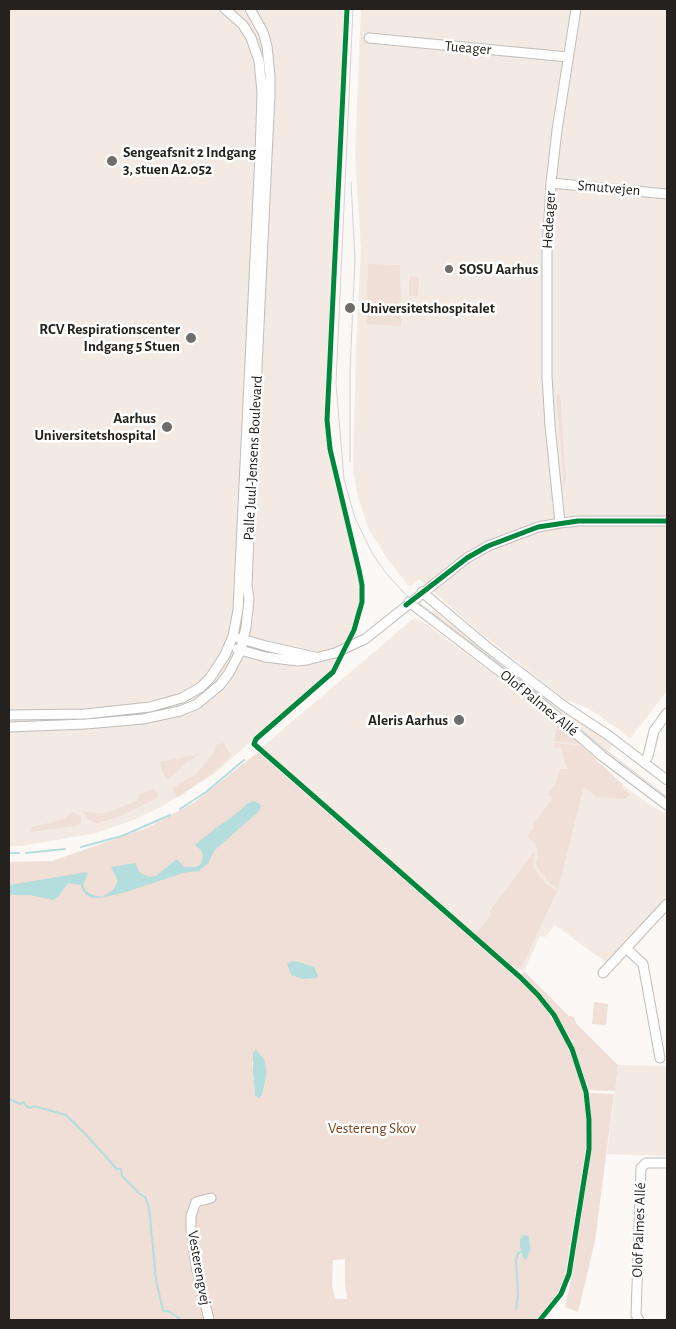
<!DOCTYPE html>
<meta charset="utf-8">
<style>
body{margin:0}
#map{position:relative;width:676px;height:1329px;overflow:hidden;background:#fbf8f6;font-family:"Alegreya Sans",sans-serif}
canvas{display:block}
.frame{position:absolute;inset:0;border:10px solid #25211f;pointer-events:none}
</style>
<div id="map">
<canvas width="676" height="1329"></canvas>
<div class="frame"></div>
</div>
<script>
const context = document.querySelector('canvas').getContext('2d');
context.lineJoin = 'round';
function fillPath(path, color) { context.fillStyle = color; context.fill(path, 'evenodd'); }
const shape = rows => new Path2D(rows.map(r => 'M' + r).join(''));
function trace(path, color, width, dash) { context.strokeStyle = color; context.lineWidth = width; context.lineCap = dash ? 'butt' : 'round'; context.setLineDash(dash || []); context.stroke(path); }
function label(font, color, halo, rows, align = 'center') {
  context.font = font + ' "Alegreya Sans",sans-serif'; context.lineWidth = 5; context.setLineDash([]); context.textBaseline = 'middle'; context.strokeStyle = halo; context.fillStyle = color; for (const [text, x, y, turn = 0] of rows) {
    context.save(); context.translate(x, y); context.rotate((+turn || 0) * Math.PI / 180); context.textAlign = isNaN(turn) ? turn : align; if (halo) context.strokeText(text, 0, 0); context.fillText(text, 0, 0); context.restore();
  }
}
fillPath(shape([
 [9,9,344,9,324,421,327,445,358,572,360,593,358,610,351,629,336,663,331,671,214,774,159,808,131,821,96,833,22,846,9,846],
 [361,9,667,9,667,691,630,739,624,733,588,708,566,700,477,630,419,579,411,586,408,585,386,557,369,530,358,497,353,470,356,347,361,248,355,155],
 [433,610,562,707,615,742,604,756,427,615],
 [414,618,425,623,535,705,580,744,623,785,650,805,667,814,667,897,608,964,555,925,545,937,540,936,524,971,517,969,475,935,261,748],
 [618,1065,667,1066,667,1156,607,1154]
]), '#f3eae4');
fillPath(shape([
 [368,264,400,265,401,326,367,324],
 [410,276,419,278,418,295,417,297,409,295,409,278],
 [560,394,566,482,564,485,556,395],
 [558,724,580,744,554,741],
 [224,743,230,754,229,758,214,772,177,798,172,788,195,775,215,752,216,745],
 [556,743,581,746,623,785,621,787,630,794,625,799,597,797,584,787,558,889,547,881,545,876,538,869,536,864,538,851,535,843,527,837,534,827,533,825,553,798,548,794,556,783,560,769,567,769,561,747,555,748,554,745],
 [258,752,532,992,545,1007,565,1040,582,1084,587,1122,586,1147,565,1276,557,1294,536,1320,9,1320,9,862,52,861,147,828,195,802],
 [252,1061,266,1077,262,1097,259,1097,255,1096],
 [345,1259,345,1284,347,1299,335,1299,332,1285,333,1260],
 [199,754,187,762,175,774,167,779,165,778,160,762],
 [154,789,158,795,156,799,118,817,97,823,89,820,82,811,103,814,137,801,139,795,150,790],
 [73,812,81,817,81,825,31,832,32,827,61,820],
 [534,852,533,867,546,884,557,891,522,966,517,969,475,935,491,915,490,911],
 [524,971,569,1016,574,1017,576,1023,618,1065,615,1091,588,1090,588,1083,586,1083,572,1042,576,1043,571,1040,562,1024,542,995,522,975],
 [594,1002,608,1004,606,1025,592,1024],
 [590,1093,614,1094,595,1241,578,1312,565,1307,572,1275,587,1180,592,1126,589,1096]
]), '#efdfd6');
fillPath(shape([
 [253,801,260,804,261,807,258,812,215,850,208,863,199,871,183,873,123,893,99,898,93,898,86,895,80,885,68,883,58,897,53,900,30,895,9,895,9,885,87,872,88,874,83,884,85,890,92,895,102,897,113,890,118,881,111,867,135,863,140,873,150,877,156,876,177,859,184,867,196,867,201,864,203,855,201,850,195,845,217,827,231,818,248,803],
 [291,961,299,962,314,967,318,975,316,978,303,979,291,975,287,964],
 [256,1050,264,1059,266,1068,266,1077,262,1096,259,1098,255,1096,253,1072,253,1053],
 [524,1235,529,1236,530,1250,526,1260,523,1258,520,1246,520,1239]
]), '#b4dddd');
trace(shape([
 [180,809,206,792,244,760],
 [81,847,122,836,170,815],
 [9,853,19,853],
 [26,853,65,849],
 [9,1099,20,1104,24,1102,26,1106,30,1108,34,1106,66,1115,88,1137,117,1169,121,1169,122,1176,139,1193,145,1197,149,1207,156,1280,163,1311,169,1311,181,1320],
 [516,1309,518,1295,516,1260,518,1253,521,1252]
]), '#b4dddd', 2);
const minor = shape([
 [369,38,568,57],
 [551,183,667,194],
 [560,523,550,426,547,376,547,252,551,183,557,130,576,9],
 [422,592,486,646,564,706,608,735,667,780],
 [409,602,541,703,602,756,667,805],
 [238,638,266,646,315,657],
 [237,649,265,657,298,661,307,660,335,653,365,639,467,558,488,546,538,527,560,523,578,521,667,521],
 [9,715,85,714,150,707,182,698,201,687,210,678,225,655,233,636,238,610,240,568,260,155,262,92,259,61,251,38,243,25,225,9],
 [9,727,86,724,143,719,180,711,197,704,220,685,229,673,241,650,246,627,249,599,247,585,249,536,270,94,270,76,267,46,263,32,250,9],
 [644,762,648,756,654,731,667,713],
 [626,948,643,964,660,1058],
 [603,973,667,904],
 [209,1320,196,1266,191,1229,191,1216,196,1202,211,1198],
 [639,1320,636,1315,641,1168,646,1163,667,1163]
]);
trace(minor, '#c0bdbb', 11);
trace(minor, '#fefefe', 9);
trace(shape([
 [353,9,336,384,344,479,355,518,372,553,385,572,405,594,552,706,608,752,667,797],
 [350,462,350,371,355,258,351,182]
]), '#d5d3d3', 1);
trace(shape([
 [347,9,327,420,330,449,359,570,362,585,362,602,354,630,333,672,256,739,254,744,520,977,538,995,554,1015,572,1049,586,1092,589,1120,589,1149,569,1274,561,1294,540,1320],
 [406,605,467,558,488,546,538,527,578,521,667,521]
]), '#00873e', 5);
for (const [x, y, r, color] of [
 [112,161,6,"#706c6a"],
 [449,269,5,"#706c6a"],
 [350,308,6,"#706c6a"],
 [191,338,6,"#706c6a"],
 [167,427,6,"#706c6a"],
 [459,720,6,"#706c6a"]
]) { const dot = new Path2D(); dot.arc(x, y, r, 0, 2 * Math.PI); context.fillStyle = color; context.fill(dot); trace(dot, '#fff', 2); }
label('15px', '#25211f', '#fff', [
 ["Tueager",468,48,5],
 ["Smutvejen",609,188,5],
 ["Hedeager",549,220,-87],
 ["Palle Juul-Jensens Boulevard",253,458,-87],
 ["Olof Palmes Allé",539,703,39],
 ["Olof Palmes Allé",639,1230,-88],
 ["Vesterengvej",199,1268,80]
]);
label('bold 15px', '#25211f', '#fff', [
 ["Sengeafsnit 2 Indgang",123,152],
 ["3, stuen A2.052",123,169],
 ["SOSU Aarhus",459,269],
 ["Universitetshospitalet",361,308],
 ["RCV Respirationscenter",180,329,"right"],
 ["Indgang 5 Stuen",180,346,"right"],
 ["Aarhus",156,418,"right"],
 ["Universitetshospital",156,435,"right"],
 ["Aleris Aarhus",448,720,"right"]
], 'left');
label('15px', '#7a421d', '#fff', [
 ["Vestereng Skov",372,1128]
]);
</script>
